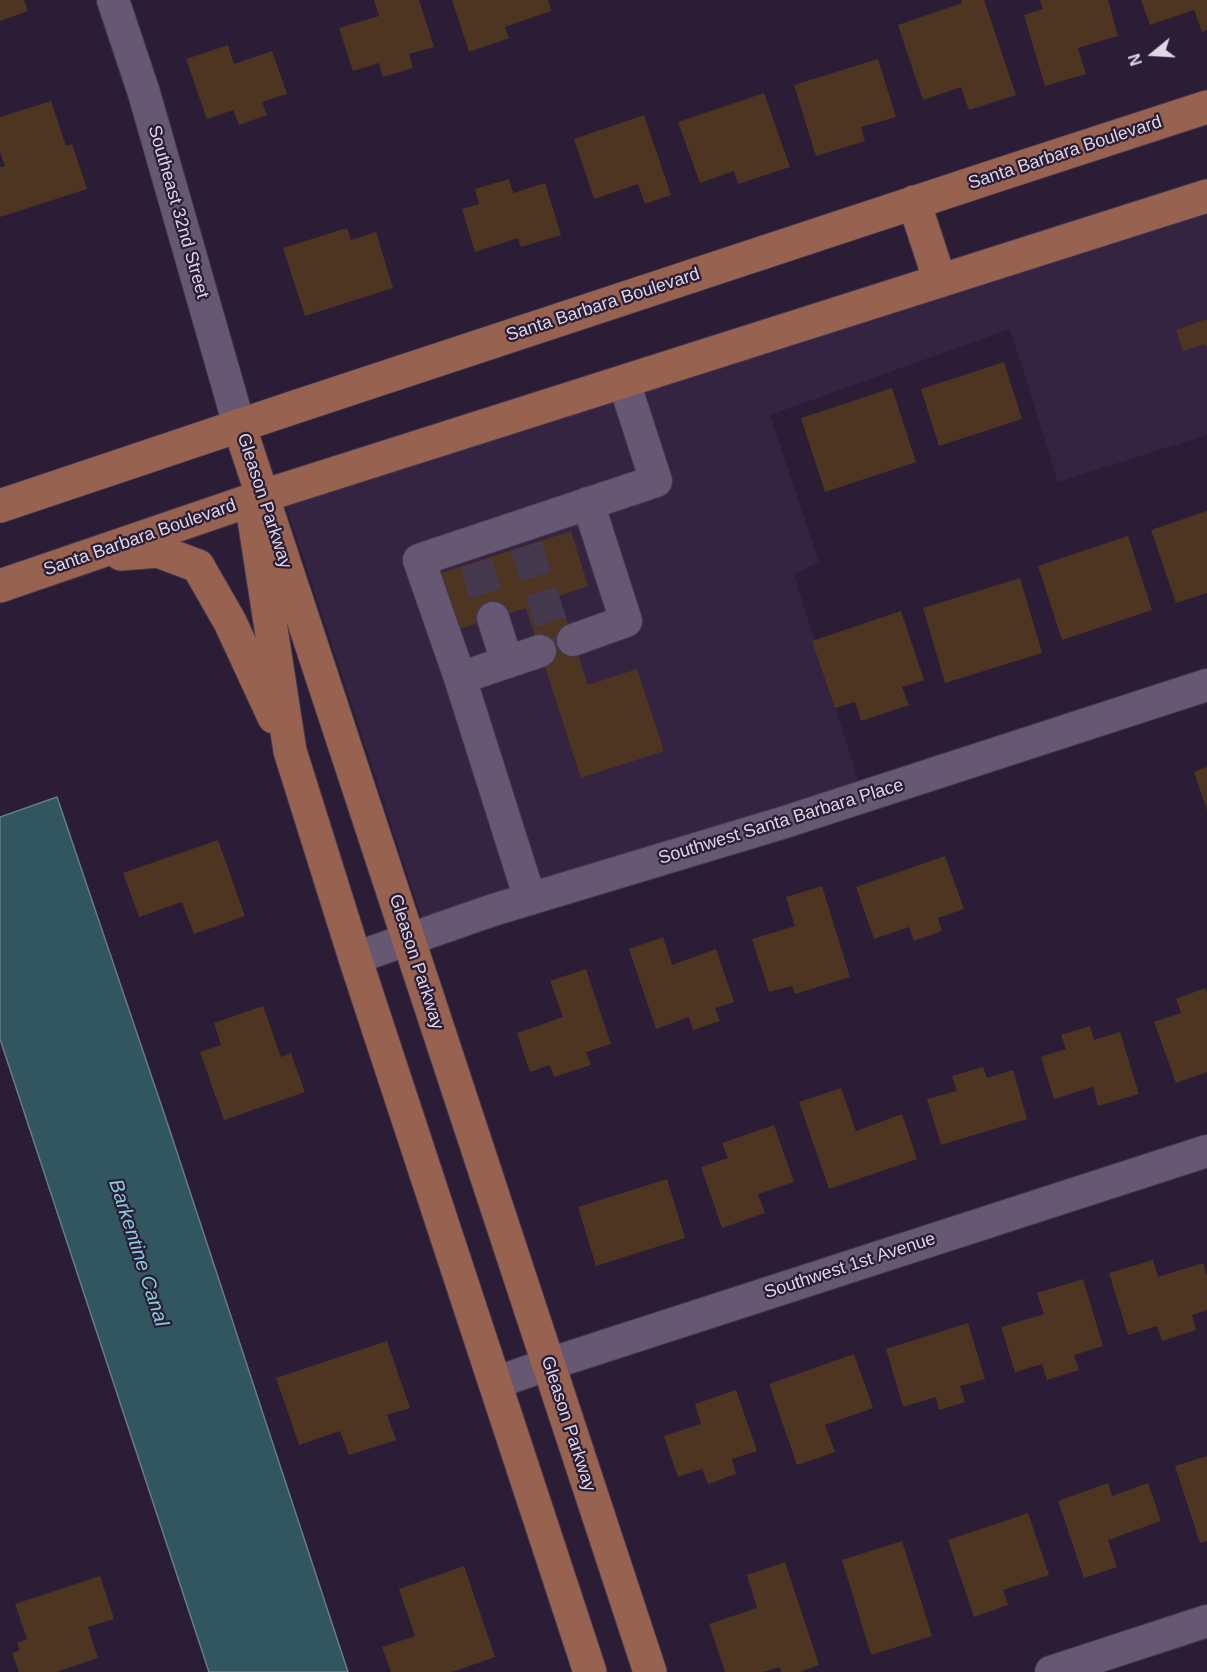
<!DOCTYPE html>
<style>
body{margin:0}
#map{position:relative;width:1207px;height:1672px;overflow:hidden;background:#2a1d35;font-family:Arial,sans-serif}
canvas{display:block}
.north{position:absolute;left:1123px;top:24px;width:60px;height:60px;-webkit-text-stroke:4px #2a1d35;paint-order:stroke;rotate:252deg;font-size:16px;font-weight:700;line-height:24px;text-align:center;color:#dfd7e7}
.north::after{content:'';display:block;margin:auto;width:21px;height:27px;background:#dfd7e7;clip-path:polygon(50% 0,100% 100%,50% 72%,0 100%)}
</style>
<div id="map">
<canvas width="1207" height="1672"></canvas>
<div class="north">N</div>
</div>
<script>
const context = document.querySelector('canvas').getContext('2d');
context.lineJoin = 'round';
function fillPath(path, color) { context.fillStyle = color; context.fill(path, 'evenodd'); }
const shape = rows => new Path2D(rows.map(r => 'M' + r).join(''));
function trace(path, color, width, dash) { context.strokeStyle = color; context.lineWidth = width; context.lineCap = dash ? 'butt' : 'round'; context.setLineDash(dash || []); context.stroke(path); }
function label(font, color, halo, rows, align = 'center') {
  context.font = font + ' Arial,sans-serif'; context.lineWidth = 4.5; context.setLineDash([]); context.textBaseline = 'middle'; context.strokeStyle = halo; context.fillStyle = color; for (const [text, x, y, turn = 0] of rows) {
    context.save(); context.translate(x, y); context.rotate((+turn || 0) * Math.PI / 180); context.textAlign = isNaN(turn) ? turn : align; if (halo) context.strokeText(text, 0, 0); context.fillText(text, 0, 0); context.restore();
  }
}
fillPath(shape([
 [1207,213,1207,435,1058,482,1010,329,770,415,819,562,794,574,862,792,427,934,286,506]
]), '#342341');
const water = shape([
 [57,797,168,1125,348,1672,209,1672,0,1039,0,817,57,797]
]);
fillPath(water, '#31565f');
trace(water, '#657d88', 1.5);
fillPath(shape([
 [0,0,24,0,28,11,0,21],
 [374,0,419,0,434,47,409,54,413,68,383,77,379,63,353,71,339,28,379,16],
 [452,0,548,0,551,11,505,27,509,38,469,52],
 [961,0,984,0,1016,95,969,110,961,87,923,100,898,25,962,3],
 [1040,0,1108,0,1118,36,1078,48,1086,74,1045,86,1024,15,1043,9],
 [1141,0,1207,0,1207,30,1202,32,1194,10,1150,25],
 [228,45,234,64,272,51,287,94,262,102,267,115,239,125,233,110,207,119,186,59],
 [878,59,896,117,861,127,865,141,816,156,794,85],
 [764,93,790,167,738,184,734,171,700,183,678,122],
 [51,101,66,146,72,144,87,189,0,217,0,167,5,166,0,152,0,117],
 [644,115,671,195,645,204,638,184,594,199,574,139],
 [509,179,513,193,545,183,561,235,521,247,518,238,475,252,462,209,479,204,475,189],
 [347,228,351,240,376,232,393,288,305,316,283,248],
 [1207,319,1207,348,1205,344,1183,351,1176,330],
 [1004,362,1022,419,939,446,921,389],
 [892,388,916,462,825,492,801,418],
 [1207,511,1207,593,1176,603,1151,530],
 [571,531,588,586,559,596,588,685,637,669,664,751,581,778,526,608,460,629,441,573],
 [1128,536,1152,610,1062,640,1038,566],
 [1020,578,1042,653,945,683,923,608],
 [901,611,924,680,902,687,909,705,861,721,855,702,835,708,812,641],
 [1207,767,1207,810,1194,772],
 [218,840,245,916,194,934,182,902,139,917,123,873],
 [945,856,964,909,938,918,942,931,914,941,909,927,874,939,856,887],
 [822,886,850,977,795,994,792,986,769,992,752,939,795,926,786,897],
 [663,937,672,965,716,949,734,1002,715,1008,720,1021,693,1030,689,1017,656,1029,629,949],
 [586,969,611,1044,586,1052,591,1065,554,1077,550,1065,530,1072,517,1033,563,1017,550,981],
 [1205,988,1207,993,1207,1072,1176,1083,1154,1022,1181,1013,1176,999],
 [263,1006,281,1057,291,1053,305,1092,224,1120,200,1052,221,1045,214,1023],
 [1090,1026,1094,1040,1120,1032,1139,1094,1098,1106,1093,1087,1054,1099,1041,1057,1066,1049,1061,1035],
 [983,1067,987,1078,1013,1070,1027,1119,941,1145,927,1099,957,1091,952,1076],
 [841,1088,856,1131,902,1114,917,1159,829,1189,799,1102],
 [774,1125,794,1182,758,1194,765,1213,722,1228,701,1167,728,1158,722,1143],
 [667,1179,685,1238,596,1266,578,1207],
 [1153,1260,1158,1277,1203,1263,1207,1276,1207,1310,1192,1315,1196,1330,1162,1341,1157,1326,1128,1335,1109,1273],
 [1083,1279,1103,1346,1074,1355,1079,1370,1047,1380,1042,1364,1015,1372,1001,1327,1044,1314,1037,1293],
 [968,1323,985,1379,960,1386,965,1402,939,1410,936,1397,903,1407,886,1349],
 [387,1341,410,1408,387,1415,396,1440,349,1455,340,1431,299,1445,276,1378],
 [854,1354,873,1408,825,1425,835,1452,797,1465,769,1384],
 [736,1390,757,1451,732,1459,736,1474,708,1484,702,1469,678,1477,664,1436,701,1424,695,1404],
 [1207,1456,1207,1541,1200,1543,1175,1466],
 [1108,1483,1112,1496,1148,1483,1161,1521,1108,1540,1117,1567,1084,1578,1058,1501],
 [1028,1513,1049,1575,1003,1590,1008,1605,974,1617,948,1540],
 [902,1541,932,1636,871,1655,842,1560],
 [785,1562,819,1665,800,1672,781,1672,780,1667,763,1672,725,1672,709,1624,757,1608,747,1575],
 [464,1566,495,1657,452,1672,391,1672,382,1647,415,1636,399,1589],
 [100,1576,114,1619,88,1627,98,1658,56,1672,19,1672,12,1653,20,1650,17,1643,27,1639,15,1604]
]), '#4e3522');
trace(shape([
 [526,546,558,644],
 [476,563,493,618]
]), '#453950', 32, [32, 16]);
const minor = shape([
 [113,0,144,93,239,425],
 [493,618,507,662],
 [573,640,626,621,588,503],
 [460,678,540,651],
 [530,899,460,678,419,560,656,481,624,382],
 [355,958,493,910,785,822,1207,685],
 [495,1383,549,1364,1207,1151],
 [1051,1672,1207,1621]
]);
const major = shape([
 [914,202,940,281],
 [239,425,650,1672],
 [0,506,295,407,1001,174,1207,107],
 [254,519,290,751,355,958,590,1672],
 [121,554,158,551,198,566,230,622,274,717],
 [0,586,263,496,1207,196]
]);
trace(minor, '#44384d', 34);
trace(major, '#44384d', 35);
trace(minor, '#665773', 32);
trace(major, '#986251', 33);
label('18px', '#dfd7e7', '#2a1d35', [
 ["Santa Barbara Boulevard",1065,153,-18],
 ["Southeast 32nd Street",178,212,74],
 ["Santa Barbara Boulevard",603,305,-18],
 ["Gleason Parkway",264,501,72],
 ["Santa Barbara Boulevard",140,538,-19],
 ["Southwest Santa Barbara Place",781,822,-17],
 ["Gleason Parkway",416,962,72],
 ["Southwest 1st Avenue",850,1266,-18],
 ["Gleason Parkway",568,1424,72]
]);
label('italic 20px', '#85ccdd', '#2a1d35', [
 ["Barkentine Canal",138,1253,72]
]);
</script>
